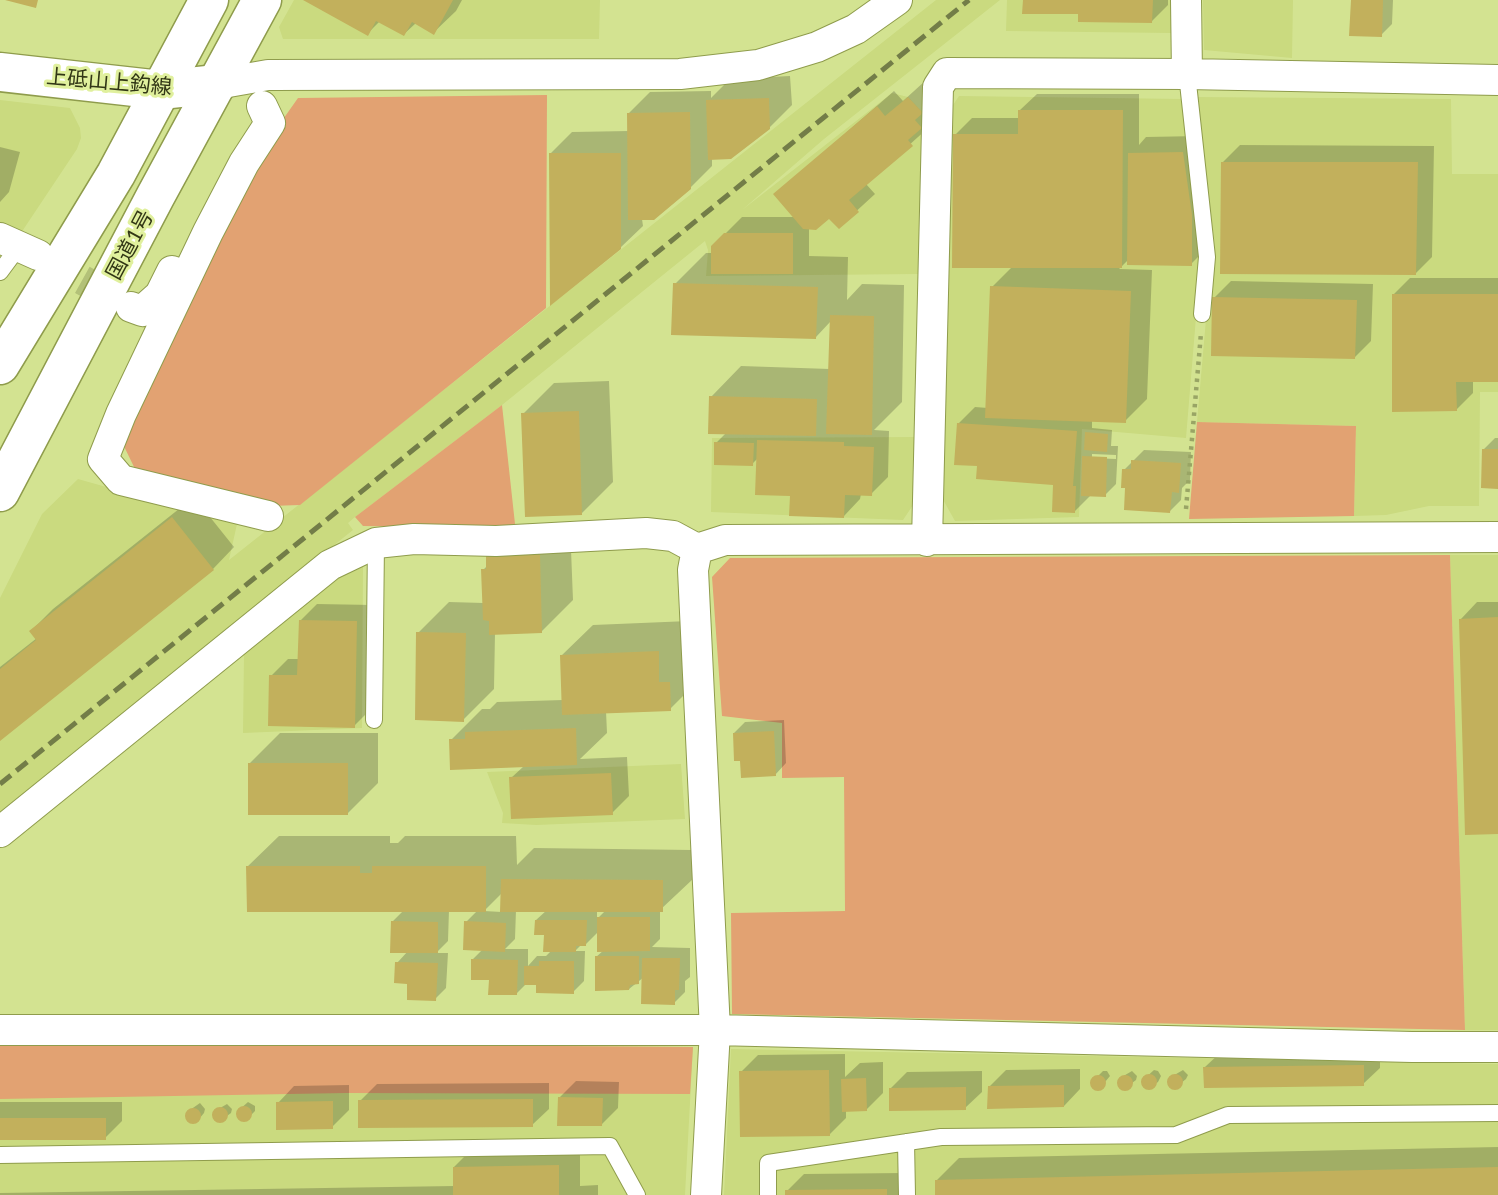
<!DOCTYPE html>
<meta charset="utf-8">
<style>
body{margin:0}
canvas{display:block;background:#d3e391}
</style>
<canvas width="1498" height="1195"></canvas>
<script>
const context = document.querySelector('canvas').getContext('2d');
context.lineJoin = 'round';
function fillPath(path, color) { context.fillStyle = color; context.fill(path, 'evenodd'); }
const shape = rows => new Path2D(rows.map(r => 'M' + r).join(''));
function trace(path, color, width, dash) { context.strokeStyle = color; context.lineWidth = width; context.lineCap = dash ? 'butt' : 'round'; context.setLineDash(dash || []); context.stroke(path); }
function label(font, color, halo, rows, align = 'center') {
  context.font = font + ' Lato,"Noto Sans JP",sans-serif'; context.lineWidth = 6; context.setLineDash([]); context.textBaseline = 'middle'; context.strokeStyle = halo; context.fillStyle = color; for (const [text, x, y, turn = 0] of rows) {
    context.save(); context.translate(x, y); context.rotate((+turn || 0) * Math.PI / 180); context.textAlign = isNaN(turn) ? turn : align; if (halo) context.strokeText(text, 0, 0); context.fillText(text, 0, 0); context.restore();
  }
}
fillPath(shape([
 [294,0,600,0,599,39,283,39,279,27],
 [936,0,1000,0,824,139,742,210,892,93,908,97,923,113,920,274,706,276,708,250,705,241,502,405,355,517,348,523,353,530,0,812,0,598,42,514,78,479,237,524,229,560],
 [1007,0,1171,0,1171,33,1006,31],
 [1203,0,1293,0,1292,58,1204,50],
 [959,96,1183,99,1199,240,1200,269,1186,438,1082,429,1079,517,955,521,941,496,953,105],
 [1195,97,1451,99,1452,174,1498,174,1498,392,1480,392,1479,506,1429,506,1386,515,1354,516,1356,426,1197,422,1209,285,1215,245],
 [0,100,70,108,80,128,81,138,77,149,21,233,0,227],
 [917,437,915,502,903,520,711,512,712,438],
 [1450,555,1498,555,1498,1030,1465,1030],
 [363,564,362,728,243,733,244,653,341,574],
 [681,764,685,819,536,825,502,823,503,813,487,772],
 [0,1042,693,1047,685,1195,0,1195],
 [731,1049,1498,1064,1498,1195,724,1195]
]), '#cada7f');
fillPath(shape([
 [547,95,546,308,300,505,270,506,135,469,120,438,250,166,298,98],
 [502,405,515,524,495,528,363,526,355,517],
 [1197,422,1356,426,1354,516,1189,519],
 [1450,555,1465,1030,732,1014,731,913,845,911,844,777,782,778,782,723,722,716,712,577,730,558],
 [0,1042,693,1047,690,1094,347,1093,0,1099]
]), '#e2a272');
fillPath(shape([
 [307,0,462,0,456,11,434,32,416,23,404,34,380,21,368,33],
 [1024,0,1168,0,1168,5,1152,21,1080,13],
 [1352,0,1393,0,1392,24,1381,35],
 [790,76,792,105,769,128,712,158,712,166,690,188,642,219,643,226,620,248,550,154,572,132,629,131,628,114,650,92,711,91,711,98,730,79],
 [925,81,928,128,866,184,875,194,839,227,829,216,809,228,809,256,848,257,847,300,862,284,904,285,902,402,874,430,889,431,888,477,871,494,861,494,860,499,844,516,792,494,758,458,752,464,716,443,727,432,711,397,741,366,830,369,831,321,816,337,675,284,706,253,712,253,712,247,742,217,795,217,776,194,894,91,903,101],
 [1037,94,1139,94,1139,145,1146,137,1199,136,1208,197,1208,247,1191,264,1129,259,1119,269,1152,270,1147,399,1125,421,1092,420,1092,428,1112,430,1111,446,1118,446,1116,484,1105,495,1091,495,1074,512,1055,484,979,464,958,424,975,407,988,408,992,287,1013,266,955,135,972,118,1020,118,1020,110],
 [1092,454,1116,455,1116,459,1092,458],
 [1240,145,1434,146,1432,257,1416,273,1223,162],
 [0,147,20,152,9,192,0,202],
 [1410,278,1498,278,1498,380,1473,380,1473,393,1456,410,1393,295],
 [1231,281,1373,284,1371,341,1354,358,1214,298],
 [609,381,613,482,582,513,523,414,554,383],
 [1495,438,1498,438,1498,487,1484,449],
 [1144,450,1191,452,1190,480,1182,488,1181,500,1170,511,1124,470],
 [194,497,234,547,213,569,0,738,0,667,37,638,31,631,53,609],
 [570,524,573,600,542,631,495,633,494,689,463,720,418,633,449,602,484,603,483,570,488,565,488,556,519,525],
 [1477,602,1498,602,1498,832,1461,619],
 [317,604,373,605,371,709,354,726,271,676,288,659,300,659,300,621],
 [689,621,701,678,670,709,606,711,607,733,580,759,627,757,629,796,612,813,511,778,524,766,451,740,482,709,490,709,497,702,563,700,562,655,593,625],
 [784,720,786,763,775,775,734,733,745,722],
 [280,733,378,733,378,783,347,814,249,764],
 [279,836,390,836,390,843,398,843,405,836,516,836,517,865,534,848,693,850,693,879,660,910,660,939,652,947,690,948,690,977,685,981,685,992,674,1003,644,977,629,989,596,957,604,950,598,932,585,945,581,945,575,951,585,951,584,981,573,992,538,983,527,983,516,994,491,979,473,959,483,949,466,922,478,910,449,910,448,941,436,953,448,953,446,988,435,999,409,982,397,963,408,951,392,922,404,910,248,866],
 [502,893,502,912,484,911],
 [516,910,547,910,536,920,545,933,552,950,546,956,537,956,528,966,528,949,505,949,515,939],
 [597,910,606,910,597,919],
 [1380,1049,1380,1068,1363,1084,1205,1067,1222,1051],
 [845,1054,845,1077,860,1063,883,1062,883,1093,866,1110,846,1110,846,1118,829,1135,741,1072,758,1055],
 [1080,1069,1080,1089,1064,1106,989,1087,1006,1070],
 [1154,1070,1158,1071,1161,1076,1158,1082,1149,1088,1143,1083,1143,1080],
 [1183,1070,1188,1075,1186,1079,1175,1088,1172,1086,1169,1081,1171,1077],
 [982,1071,982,1092,965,1108,890,1089,907,1072],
 [1103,1071,1107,1071,1110,1076,1100,1088,1095,1087,1093,1081],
 [1132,1071,1137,1076,1136,1080,1124,1089,1121,1087,1119,1082,1120,1078],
 [576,1081,619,1082,618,1108,601,1125,559,1098],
 [549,1083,549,1109,532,1125,360,1101,377,1084],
 [349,1085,349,1110,332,1127,278,1103,294,1086],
 [0,1102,122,1102,122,1121,105,1138,0,1138],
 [248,1102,255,1106,255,1111,246,1120,240,1119,238,1116,239,1110],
 [200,1103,205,1109,204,1113,199,1119,189,1120,187,1115,190,1110],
 [227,1104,232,1109,231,1113,220,1121,216,1120,215,1111],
 [580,1144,580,1186,598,1185,598,1195,0,1195,0,1193,454,1186,454,1167,476,1145],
 [1498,1147,1498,1195,937,1195,937,1180,959,1158],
 [903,1173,903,1195,787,1195,787,1191,804,1174]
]), '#0003');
fillPath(shape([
 [5,0,38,0,36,8],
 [303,0,453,0,434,35,412,22,404,36,376,21,368,36],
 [1023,0,1153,0,1152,23,1078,22,1078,14,1022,14],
 [1351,0,1383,0,1382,37,1349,36],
 [908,97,923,113,915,120,922,128,908,140,913,146,849,200,859,212,839,229,829,219,816,230,803,229,773,194,877,106,885,116],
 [769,98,770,129,731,159,708,160,706,100],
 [1018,110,1123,110,1122,268,952,268,953,134,1018,134],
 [690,112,691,189,654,220,628,220,627,113],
 [1183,152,1192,215,1192,266,1127,265,1128,153],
 [549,153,621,153,621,249,550,306],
 [1221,162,1418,162,1416,275,1220,274],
 [724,233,793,233,793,274,711,274,711,246],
 [673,283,818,287,816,339,671,335],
 [990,286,1131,291,1126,423,985,418],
 [1392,294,1498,294,1498,382,1456,382,1457,411,1392,412],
 [1212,297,1357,300,1355,359,1211,356],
 [830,315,874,316,872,435,826,434],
 [709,396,817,399,816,436,708,434],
 [579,411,582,515,525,517,521,413],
 [957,423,1077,431,1073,486,1076,486,1075,513,1052,512,1053,485,976,479,977,466,954,465],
 [1085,432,1108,434,1107,452,1084,450],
 [757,440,844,442,844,446,874,447,872,496,845,495,844,518,789,516,790,496,755,495],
 [714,442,754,443,753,466,714,465],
 [1482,449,1498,449,1498,489,1481,488],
 [1082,456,1107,457,1106,497,1081,496],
 [1131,460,1181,463,1179,493,1172,492,1170,513,1124,510,1125,488,1121,488,1122,469,1131,469],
 [172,517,214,570,0,741,0,669,36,640,29,631],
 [540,554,542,633,489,635,489,621,483,620,481,569,486,569,486,556],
 [1498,617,1498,834,1465,835,1459,619],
 [299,620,357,621,355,728,268,726,269,675,297,675],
 [416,632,466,633,464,722,415,720],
 [659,651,659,682,670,682,671,711,562,715,560,655],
 [576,728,577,765,450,770,449,739,465,739,465,732],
 [774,731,776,776,741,778,740,761,734,761,733,733],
 [248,763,348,763,348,815,248,815],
 [611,773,613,815,511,819,509,777],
 [246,866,360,866,360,873,372,873,372,866,486,866,486,912,247,912],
 [501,879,663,880,663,912,500,912],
 [597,917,650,917,650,951,597,952],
 [535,920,587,920,586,946,576,946,576,952,543,952,544,935,534,935],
 [391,921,438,922,438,953,390,953],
 [464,921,506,923,505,952,463,950],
 [595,956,639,956,639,984,630,985,629,990,595,991],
 [642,958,680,958,679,990,675,990,675,1005,641,1004],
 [471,959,518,960,517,995,488,995,489,980,471,980],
 [539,961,574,961,574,994,536,993,536,985,524,985,524,966,539,966],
 [395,962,438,963,436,1001,407,1000,407,984,394,983],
 [1364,1065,1364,1086,1204,1088,1203,1067],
 [829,1070,830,1136,740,1137,739,1071],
 '1167 1082a8 8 0 1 1 16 0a8 8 0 1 1-16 0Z',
 '1141 1082a8 8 0 1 1 16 0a8 8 0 1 1-16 0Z',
 '1117 1083a8 8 0 1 1 16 0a8 8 0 1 1-16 0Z',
 '1090 1083a8 8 0 1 1 16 0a8 8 0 1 1-16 0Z',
 [866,1078,867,1111,842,1112,841,1079],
 [1064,1085,1064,1107,987,1109,988,1086],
 [966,1087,966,1110,889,1111,889,1088],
 [558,1097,603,1098,602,1126,557,1126],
 [533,1099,533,1127,358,1128,358,1100],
 [333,1101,333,1129,276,1130,276,1102],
 '236 1114a8 8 0 1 1 16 0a8 8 0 1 1-16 0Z',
 '212 1115a8 8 0 1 1 16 0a8 8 0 1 1-16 0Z',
 '185 1116a8 8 0 1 1 16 0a8 8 0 1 1-16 0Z',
 [0,1118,106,1118,106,1140,0,1140],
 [559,1165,559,1195,453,1195,453,1167],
 [1498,1167,1498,1195,935,1195,935,1180],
 [887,1189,887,1195,785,1195,785,1190]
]), '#c2b05c');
trace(shape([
 [43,258,122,302]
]), '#b3c178', 30, [30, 15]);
const lane = shape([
 [1187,74,1207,257,1202,314],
 [0,272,20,245],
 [374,720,376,543],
 [906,1142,907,1195],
 [0,1155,610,1146,637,1195],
 [768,1195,768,1163,941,1137,1176,1135,1228,1115,1498,1113]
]);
const street = shape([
 [1186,0,1187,74],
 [217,84,268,75,680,74,758,65,817,47,856,29,897,0],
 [262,106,270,123,244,163,208,232,121,414,103,459,121,480,268,516],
 [0,238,38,255],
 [131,307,142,311,160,295,172,271],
 [927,541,938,87,947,73,1187,74,1498,80],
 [0,832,330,565,376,543,414,539,496,541,646,533,673,536,697,549],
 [0,1030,715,1030,1412,1047,1498,1047],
 [706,1195,715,1030,693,570,697,549,725,540,1498,537]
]);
const primary = shape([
 [0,72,161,90,217,84]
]);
const highway = shape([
 [0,365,116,174,209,0],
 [0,492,155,197,262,0]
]);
trace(lane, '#8f9c4c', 18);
trace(street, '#8f9c4c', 32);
trace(primary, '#8f9c4c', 41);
trace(highway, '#8f9c4c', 41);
trace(shape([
 [1186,509,1201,333]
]), '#99a565', 4.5, [3.5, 5]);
trace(lane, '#fff', 16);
trace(street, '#fff', 30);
trace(primary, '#fff', 38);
trace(highway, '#fff', 38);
trace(shape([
 [0,784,969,0]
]), '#737d48', 5, [14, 7]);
label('21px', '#323716', '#e0f09d', [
 ["上砥山上鈎線",109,82,5],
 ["国道1号",130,245,-62]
]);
</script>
